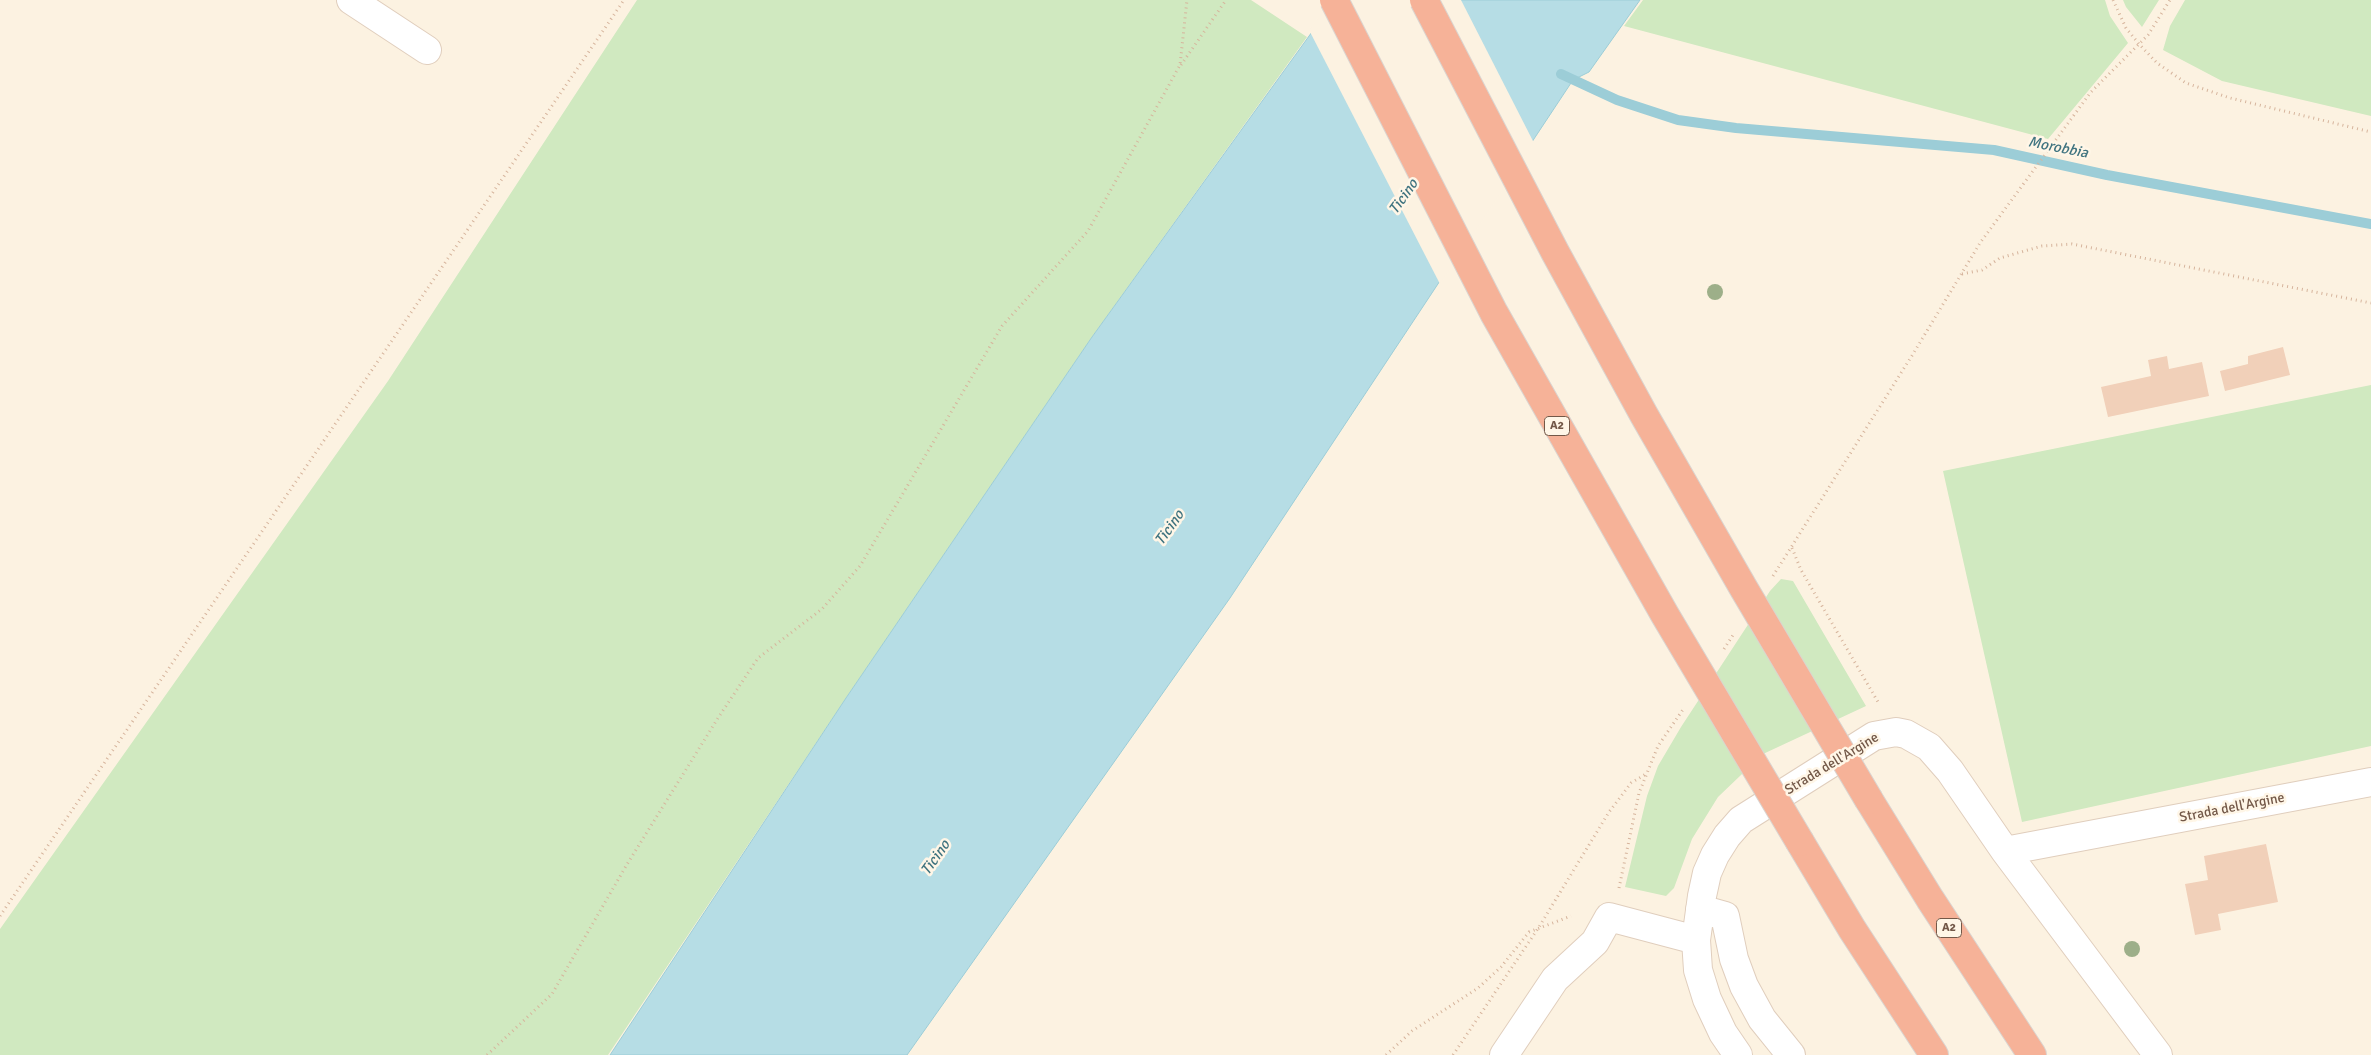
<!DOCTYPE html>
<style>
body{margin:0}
canvas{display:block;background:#fcf2e1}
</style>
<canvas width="2371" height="1055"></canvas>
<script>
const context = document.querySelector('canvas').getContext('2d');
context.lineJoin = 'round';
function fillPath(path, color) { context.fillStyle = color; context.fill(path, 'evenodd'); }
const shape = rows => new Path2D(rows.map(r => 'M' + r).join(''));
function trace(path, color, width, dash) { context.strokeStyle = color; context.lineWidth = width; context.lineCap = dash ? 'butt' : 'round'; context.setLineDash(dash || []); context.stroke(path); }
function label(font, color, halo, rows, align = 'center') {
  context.font = font + ' Signika,sans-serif'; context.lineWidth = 5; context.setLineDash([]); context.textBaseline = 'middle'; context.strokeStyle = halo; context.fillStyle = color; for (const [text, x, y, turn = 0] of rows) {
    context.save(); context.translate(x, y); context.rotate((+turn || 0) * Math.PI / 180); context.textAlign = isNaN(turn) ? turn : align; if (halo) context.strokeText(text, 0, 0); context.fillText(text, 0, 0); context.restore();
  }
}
fillPath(shape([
 [637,0,1251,0,1307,37,1092,337,846,698,608,1055,0,1055,0,929,388,381],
 [1643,0,2105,0,2110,16,2128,43,2048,139,1624,26],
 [2123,0,2159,0,2142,27,2126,7],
 [2185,0,2371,0,2371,116,2222,81,2163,50,2170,26],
 [2371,385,2371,746,2022,822,1943,471],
 [1781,579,1793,581,1866,706,1763,754,1718,797,1692,839,1674,888,1666,896,1625,887,1647,796,1658,766,1681,727,1770,591]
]), '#d0e9c0');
const water = shape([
 [1335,0,1640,0,1589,72,1573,80,1230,598,907,1055,610,1055,846,698,1092,337,1335,0]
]);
fillPath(water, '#b6dde5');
trace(water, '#9ccdd7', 1);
fillPath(shape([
 [1332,0,1461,0,1534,143,1440,284,1309,30]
]), '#fcf2e1');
trace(shape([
 [1561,74,1617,100,1678,120,1736,128,1994,150,2107,175,2371,224]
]), '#9ccdd7', 10);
fillPath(shape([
 [2283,347,2290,375,2225,391,2220,371,2248,364,2248,356],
 [2167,356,2169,369,2202,362,2209,396,2108,417,2101,387,2151,376,2148,360],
 [2266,844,2278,902,2218,914,2221,930,2195,935,2185,884,2208,880,2204,856]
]), '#f1d0b9');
const minor = shape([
 [351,0,427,50],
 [2005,851,2371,782],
 [1700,909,1725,916,1734,959,1744,986,1762,1019,1791,1055],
 [1504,1055,1555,979,1595,942,1609,917,1696,940],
 [1738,1055,1723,1033,1707,999,1698,970,1696,940,1702,896,1707,873,1715,855,1727,836,1741,820,1874,736,1896,732,1906,734,1929,747,1950,771,2005,851,2158,1055]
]);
const highway = shape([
 [1869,800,1930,899,2032,1055],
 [1800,842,1852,929,1934,1055]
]);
trace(minor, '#e0cebd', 30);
trace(highway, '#dbd4cf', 30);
trace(shape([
 [2113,0,2126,28,2139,44,2157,63,2186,83,2230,98,2371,132],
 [1181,65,1226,0],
 [1962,274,1982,270,2000,258,2042,246,2072,244,2371,303],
 [1792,548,1801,570,1878,702],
 [1773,576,1913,354,1980,243,2091,92,2148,35,2170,0],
 [1724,649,1733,635],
 [1619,888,1639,793,1658,746,1684,708],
 [0,916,624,0],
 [487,1055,552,994,626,866,718,718,758,658,822,609,860,566,1002,326,1088,231,1180,65,1187,0],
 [1386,1055,1412,1031,1478,988,1501,967,1529,932,1571,916],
 [1453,1055,1539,927,1609,812,1631,783,1646,774]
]), '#d6b49c', 3, [1, 4]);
trace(minor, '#fff', 28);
trace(highway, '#f6b298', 28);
const highwayBridge = shape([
 [1334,0,1494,313,1665,615,1800,842],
 [1424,0,1555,252,1644,415,1744,589,1869,800]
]);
trace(highwayBridge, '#dbd4cf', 30, []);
trace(highwayBridge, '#f6b298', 28);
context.fillStyle = '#9daf89';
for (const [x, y] of [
 [1715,292],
 [2132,949]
]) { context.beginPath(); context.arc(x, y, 8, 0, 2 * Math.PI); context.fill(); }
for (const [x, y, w] of [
 [1557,426,25],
 [1949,928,25]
]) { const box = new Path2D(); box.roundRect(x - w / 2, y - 9.5, w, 19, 4); context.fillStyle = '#fff6e7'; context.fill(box); trace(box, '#735848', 1); }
label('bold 12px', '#735848', null, [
 ["A2",1557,426],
 ["A2",1949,928]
]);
label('14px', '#735848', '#fff6e7', [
 ["Strada dell'Argine",1832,764,-31],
 ["Strada dell'Argine",2232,808,-11]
]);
label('italic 15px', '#3f737f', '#fff6e7', [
 ["Morobbia",2058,148,11],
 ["Ticino",1404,197,-55],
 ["Ticino",1170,528,-55],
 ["Ticino",936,858,-55]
]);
</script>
